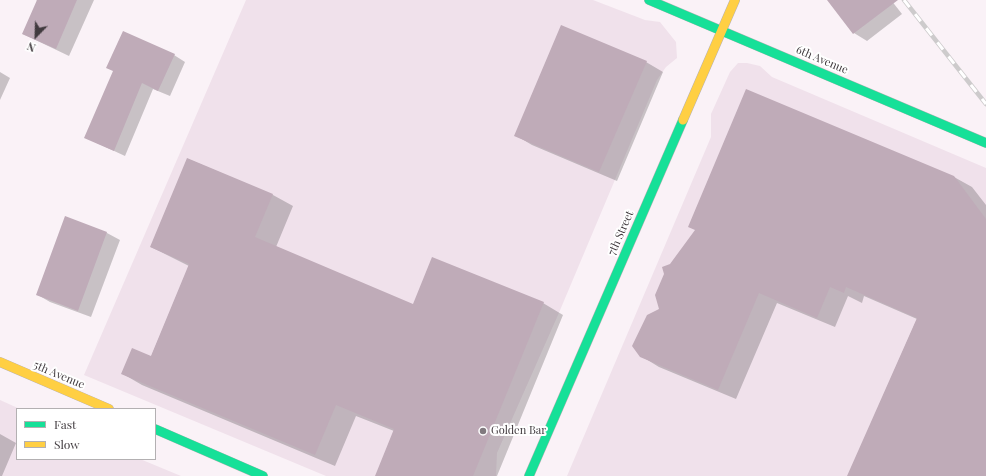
<!DOCTYPE html>
<style>
body{margin:0}
#map{position:relative;width:986px;height:476px;overflow:hidden;background:#faf2f7;font-family:"Playfair Display",serif}
canvas{display:block}
.legend{position:absolute;left:16px;top:408px;width:140px;height:52px;box-sizing:border-box;background:#fff;border:1px solid #b3b0b2;margin:0;padding:5px 7px;list-style:none;font-size:12px;color:#403a3e}
.legend li{display:flex;align-items:center;gap:8px;height:20px}
.legend b{width:20px;border:1px solid #b3b0b2}
.north{position:absolute;left:16px;top:16px;width:40px;height:40px;-webkit-text-stroke:3px #fff;paint-order:stroke;rotate:203deg;font-size:11px;font-weight:700;line-height:16px;text-align:center;color:#403a3e}
.north::after{content:'';display:block;margin:auto;width:14px;height:18px;background:#403a3e;clip-path:polygon(50% 0,100% 100%,50% 72%,0 100%)}
</style>
<div id="map">
<canvas width="986" height="476"></canvas>
<ul class="legend">
<li><b style="height:5px;background:#16e098"></b>Fast</li>
<li><b style="height:5px;background:#ffcf43"></b>Slow</li>
</ul>
<div class="north">N</div>
</div>
<script>
const context = document.querySelector('canvas').getContext('2d');
context.lineJoin = 'round';
function fillPath(path, color) { context.fillStyle = color; context.fill(path, 'evenodd'); }
const shape = rows => new Path2D(rows.map(r => 'M' + r).join(''));
function trace(path, color, width, dash) { context.strokeStyle = color; context.lineWidth = width; context.lineCap = dash ? 'butt' : 'round'; context.setLineDash(dash || []); context.stroke(path); }
function label(font, color, halo, rows, align = 'center') {
  context.font = font + ' "Playfair Display",serif'; context.lineWidth = 4; context.setLineDash([]); context.textBaseline = 'middle'; context.strokeStyle = halo; context.fillStyle = color; for (const [text, x, y, turn = 0] of rows) {
    context.save(); context.translate(x, y); context.rotate((+turn || 0) * Math.PI / 180); context.textAlign = isNaN(turn) ? turn : align; if (halo) context.strokeText(text, 0, 0); context.fillText(text, 0, 0); context.restore();
  }
}
fillPath(shape([
 [246,0,593,0,645,20,660,22,676,42,677,58,666,67,657,80,558,315,497,453,496,476,326,476,84,375],
 [738,63,747,63,760,66,772,77,986,168,986,476,567,476,711,137,711,114,730,72],
 [0,400,20,409,17,409,17,459,140,459,181,476,0,476]
]), '#f0e1eb');
fillPath(shape([
 [36,0,94,0,69,56,23,34,38,1],
 [828,0,891,0,902,14,867,41,854,33],
 [174,55,185,62,170,96,153,89,125,156,86,138,114,71],
 [646,62,663,72,617,181,532,145,515,135],
 [0,72,10,78,0,100],
 [188,159,273,195,293,206,276,247,413,305,543,303,563,315,497,476,376,476,394,431,356,416,335,466,142,385,123,374,151,357,189,266,151,247],
 [954,177,972,187,986,205,986,476,848,476,917,319,864,296,862,303,848,296,835,327,777,303,736,399,659,367,641,356],
 [65,218,107,233,120,240,91,317,50,302,38,295],
 [0,434,16,443,2,476,0,476]
]), '#0003');
fillPath(shape([
 [37,0,77,0,56,49,22,34],
 [827,0,898,0,853,34],
 [561,25,647,61,599,172,514,136],
 [123,31,175,54,158,91,142,83,114,151,84,138,113,71,106,68],
 [746,89,954,176,986,219,986,476,847,476,917,318,846,287,844,293,830,287,817,318,759,293,718,390,640,357,632,346,647,315,659,309,655,295,664,274,662,267,670,264,695,230,688,227],
 [187,158,273,194,255,237,413,304,432,257,544,302,473,476,375,476,394,429,336,405,315,455,121,374,132,348,151,356,189,264,150,247],
 [65,216,107,232,78,311,36,295]
]), '#bfabb8');
const fast = shape([
 [649,0,986,143],
 [155,429,263,476],
 [529,476,683,120]
]);
const slow = shape([
 [683,120,735,0],
 [0,362,109,409]
]);
trace(fast, '#b6b1b4', 10);
trace(slow, '#b6b1b4', 10);
trace(fast, '#16e098', 9);
trace(slow, '#ffcf43', 9);
const rail = shape([
 [904,0,986,104]
]);
trace(rail, '#cdcbcc', 4.5);
trace(rail, '#fff', 3, [9]);
for (const [x, y, r, color] of [
 [483,431,4,"#817a7f"]
]) { const dot = new Path2D(); dot.arc(x, y, r, 0, 2 * Math.PI); context.fillStyle = color; context.fill(dot); trace(dot, '#fff', 1.5); }
label('11px', '#403a3e', '#fff', [
 ["6th Avenue",822,60,23],
 ["7th Street",621,233,-66],
 ["5th Avenue",59,375,23]
]);
label('11px', '#403a3e', '#fff', [
 ["Golden Bar",491,431]
], 'left');
</script>
